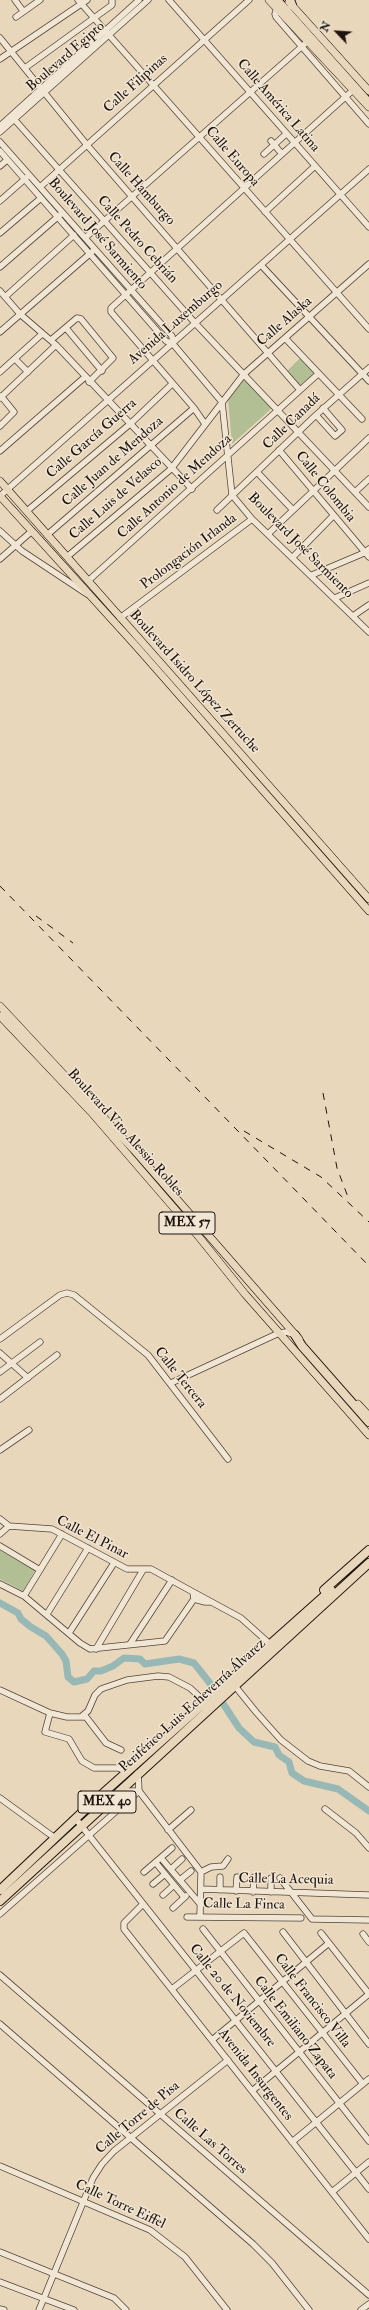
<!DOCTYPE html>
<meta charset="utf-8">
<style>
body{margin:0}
#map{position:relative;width:369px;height:2310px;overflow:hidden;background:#e9d7bc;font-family:"IM FELL Double Pica",serif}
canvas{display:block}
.north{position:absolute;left:317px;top:12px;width:40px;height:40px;-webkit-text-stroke:3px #f1e5d3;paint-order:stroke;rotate:295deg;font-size:11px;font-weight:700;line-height:16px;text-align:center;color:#1e140e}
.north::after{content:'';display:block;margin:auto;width:14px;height:18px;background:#1e140e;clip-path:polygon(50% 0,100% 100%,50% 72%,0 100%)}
</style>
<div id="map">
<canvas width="369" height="2310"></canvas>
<div class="north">N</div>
</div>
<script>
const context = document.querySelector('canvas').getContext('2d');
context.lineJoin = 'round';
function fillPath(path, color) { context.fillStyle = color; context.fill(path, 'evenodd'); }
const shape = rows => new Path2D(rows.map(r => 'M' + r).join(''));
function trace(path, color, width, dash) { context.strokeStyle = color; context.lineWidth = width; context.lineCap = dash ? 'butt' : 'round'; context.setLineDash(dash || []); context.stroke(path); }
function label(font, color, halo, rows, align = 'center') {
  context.font = font + ' "IM FELL Double Pica",serif'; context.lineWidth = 3; context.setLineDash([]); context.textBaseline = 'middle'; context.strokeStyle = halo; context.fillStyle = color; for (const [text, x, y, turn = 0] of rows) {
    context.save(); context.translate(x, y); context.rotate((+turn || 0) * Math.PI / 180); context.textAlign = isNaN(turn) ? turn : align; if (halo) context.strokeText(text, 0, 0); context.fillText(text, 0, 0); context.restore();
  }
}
fillPath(shape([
 [300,358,315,373,299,386,287,371],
 [244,378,272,408,232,444,228,399],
 [0,1549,35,1570,23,1591,0,1579]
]), '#b2bf94');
trace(shape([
 [0,1603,18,1613,21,1619,31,1627,46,1636,62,1654,66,1661,68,1677,74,1682,87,1679,94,1671,101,1671,113,1666,124,1658,140,1659,145,1664,179,1659,194,1663,209,1682,239,1728,254,1742,275,1747,279,1755,289,1762,292,1773,304,1781,338,1789,369,1811]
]), '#98b8b6', 7);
const minor = shape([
 [15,0,23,11],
 [78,0,369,329],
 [169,0,369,227],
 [277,8,275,14,276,17,369,124],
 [16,17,40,0],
 [0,38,87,145,300,390],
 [0,59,87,0],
 [25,68,112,5,112,0],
 [14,119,195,323,369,507],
 [0,126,139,0],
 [0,132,148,0],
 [271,141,282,154],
 [0,142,172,336,173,344],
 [0,151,166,341,173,344,222,402,232,495,252,519,369,632],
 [264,154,286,134],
 [0,166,7,160],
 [40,187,249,0],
 [0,201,26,178],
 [265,212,315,166],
 [0,233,41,198],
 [85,238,307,42],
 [261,265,369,381],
 [0,267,61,214],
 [0,291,20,314,56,345,192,489],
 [5,297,74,235],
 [66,328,102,371],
 [0,332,93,251],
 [285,338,362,419],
 [51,340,77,318,81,319,113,358,89,382],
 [15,359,28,372],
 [0,372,42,334],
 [0,398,56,345],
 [316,415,335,436,342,430,323,408],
 [205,424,194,408,111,312,111,308,352,91],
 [0,426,14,412,1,396],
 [279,450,369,557],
 [0,451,85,377],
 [257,472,292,509],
 [355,492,369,479],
 [0,496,369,169],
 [217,510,316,415,369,368],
 [27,511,130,424,172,384],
 [0,531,22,551,87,594],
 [268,534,369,438],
 [47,535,194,408],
 [68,556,171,469,244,374,369,264],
 [293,557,333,516],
 [0,559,32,531],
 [312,575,364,553,369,549],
 [88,581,318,374],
 [335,598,369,583],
 [353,616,369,605],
 [120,618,252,519],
 [0,1339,60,1295,67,1293,74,1295,148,1355,228,1459],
 [0,1353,28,1378],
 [0,1372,40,1342],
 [171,1383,279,1333,286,1332,295,1335],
 [0,1399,57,1355],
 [0,1450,29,1430],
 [0,1519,9,1526,52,1529,127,1569,151,1569,193,1592,194,1599],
 [0,1534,9,1526],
 [0,1546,40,1570],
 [0,1584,24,1596,80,1643,90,1649,165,1641,194,1599],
 [193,1592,241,1618,270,1644],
 [24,1596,62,1534],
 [194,1599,205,1602,211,1602],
 [47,1614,88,1548],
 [69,1633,114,1563],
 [130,1644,172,1580],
 [96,1649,143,1570],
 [235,1686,256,1712,281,1740,308,1761,320,1766,349,1771,369,1787],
 [0,1690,50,1713,67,1717,86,1717,106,1743,121,1750],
 [50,1713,45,1732,69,1739,82,1761,94,1768,119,1768,127,1772],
 [82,1716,88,1711,95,1695,101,1689,127,1680,158,1676,169,1677,190,1688,205,1702],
 [138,1773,139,1791,201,1872,200,1917],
 [119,1791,139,1791],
 [0,1798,55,1838],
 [325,1809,356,1833,369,1848],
 [76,1819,369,2189],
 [168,1830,191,1810],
 [161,1858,201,1905],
 [156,1863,184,1897],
 [171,1869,182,1859],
 [144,1872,172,1848],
 [201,1872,211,1867,223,1866,228,1859],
 [271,1878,271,1892],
 [280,1878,312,1919,369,1920],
 [180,1880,191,1871],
 [153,1884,165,1874],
 [201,1889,369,1895],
 [220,1890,220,1877],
 [236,1891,237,1877],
 [253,1892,254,1877],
 [163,1895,174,1885],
 [143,1904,124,1923,124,1929,369,2239],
 [173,1908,186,1896],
 [0,1914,139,1791],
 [187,1917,301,1918],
 [203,1929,369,2141],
 [283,1932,369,2044],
 [321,1933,369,1994],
 [363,1934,369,1942],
 [0,1975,369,2295],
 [172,1989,244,1933,363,2084],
 [0,2024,253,2244,272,2263,309,2310],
 [212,2040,329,1943],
 [252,2091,369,1994],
 [292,2142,369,2079],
 [0,2166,150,2230,185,2257,227,2310],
 [332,2192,369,2162],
 [0,2252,114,2298,126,2310],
 [0,2282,74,2310],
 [0,2309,4,2310],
 [39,2310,93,2178,102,2164,114,2151,228,2060],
 [361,2310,369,2304]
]);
const major = shape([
 [269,0,369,107],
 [289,2,369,91],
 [0,481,369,899],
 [0,496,136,646,369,911],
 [0,1006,134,1150,299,1339],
 [0,1016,91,1112,199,1237,245,1294,369,1435],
 [358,1404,369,1416]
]);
const highway = shape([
 [277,0,369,103],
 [290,0,292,5],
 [295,1335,302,1346,369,1422],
 [324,1590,369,1550],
 [0,1890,91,1804,331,1590],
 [0,1901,369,1563]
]);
trace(minor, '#51453a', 7);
trace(major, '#1e140e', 8);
trace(highway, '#1e140e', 10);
trace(minor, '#f1e5d3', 5.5);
trace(major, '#e9d7bc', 7);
trace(highway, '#e9d7bc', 8);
trace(shape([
 [0,886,369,1266],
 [36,916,73,943],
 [323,1093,337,1168,348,1197],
 [244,1131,321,1177,369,1222]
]), '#1e140e', 1, [7, 7]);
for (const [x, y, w] of [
 [187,1223,56],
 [107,1802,58]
]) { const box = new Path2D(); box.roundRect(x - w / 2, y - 11, w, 22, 3); context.fillStyle = '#f1e5d3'; context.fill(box); trace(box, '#1e140e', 1); }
label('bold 13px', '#1e140e', null, [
 ["MEX 57",187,1223],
 ["MEX 40",107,1802]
]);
label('14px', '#1e140e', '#f1e5d3', [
 ["Boulevard Egipto",66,57,-41],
 ["Calle Filipinas",136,84,-42],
 ["Calle América Latina",278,106,49],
 ["Calle Europa",232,157,49],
 ["Calle Hamburgo",141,189,48],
 ["Boulevard José Sarmiento",97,234,49],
 ["Calle Pedro Cebrián",137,240,48],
 ["Calle Alaska",285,322,-41],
 ["Avenida Luxemburgo",176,323,-41],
 ["Calle Canadá",292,422,-44],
 ["Calle García Guerra",92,439,-41],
 ["Calle Juan de Mendoza",113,462,-41],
 ["Calle Antonio de Mendoza",175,487,-42],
 ["Calle Colombia",325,487,51],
 ["Calle Luis de Velasco",116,499,-41],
 ["Boulevard José Sarmiento",300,546,45],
 ["Prolongación Irlanda",189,552,-37],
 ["Boulevard Isidro López Zertuche",194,682,48],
 ["Boulevard Vito Alessio Robles",125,1133,48],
 ["Calle Tercera",180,1378,51],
 ["Calle El Pinar",92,1538,27],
 ["Periférico Luis Echeverría Álvarez",193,1706,-42],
 ["Calle La Acequia",286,1880,1],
 ["Calle La Finca",244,1905,1],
 ["Calle 20 de Noviembre",232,1996,51],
 ["Calle Francisco Villa",312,2001,52],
 ["Calle Emiliano Zapata",295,2028,52],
 ["Avenida Insurgentes",255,2075,52],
 ["Calle Torre de Pisa",138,2118,-40],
 ["Calle Las Torres",210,2142,41],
 ["Calle Torre Eiffel",120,2205,25]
]);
</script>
